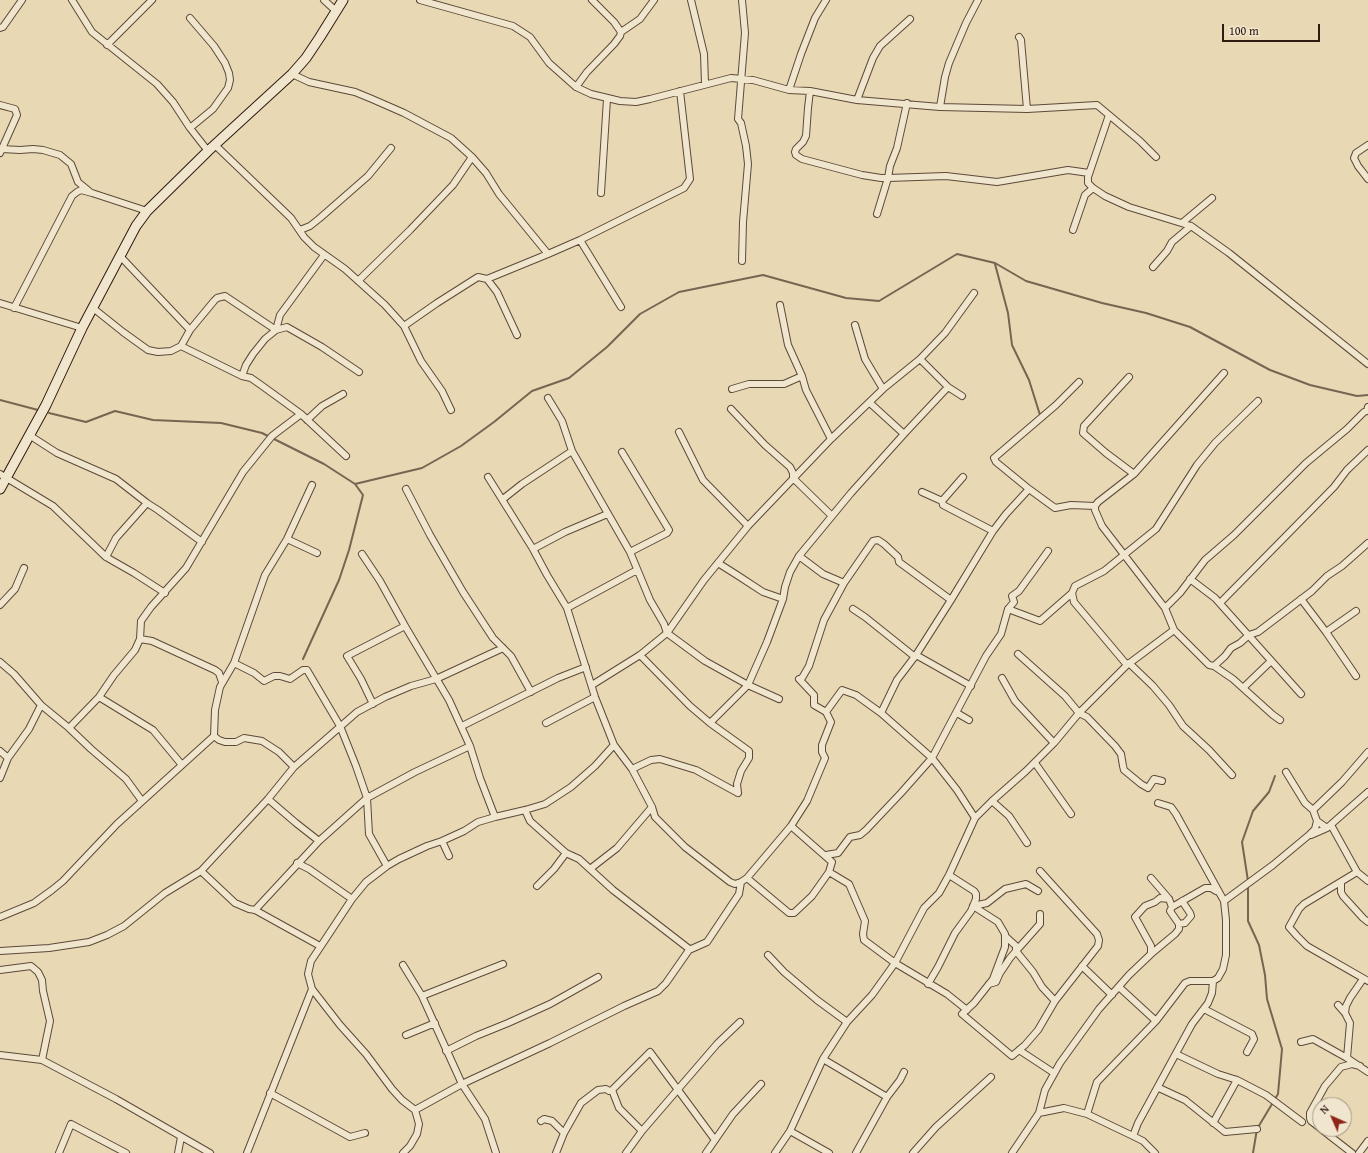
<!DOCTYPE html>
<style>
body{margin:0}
#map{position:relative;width:1368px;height:1153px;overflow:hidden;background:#e8d8b4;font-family:"Gentium Book Plus",serif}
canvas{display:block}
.north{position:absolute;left:1312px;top:1097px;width:40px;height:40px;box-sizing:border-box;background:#f0e6ce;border:1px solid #a39482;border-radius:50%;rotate:315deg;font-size:11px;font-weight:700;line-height:16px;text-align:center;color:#2f1910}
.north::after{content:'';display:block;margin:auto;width:14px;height:18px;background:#8f2418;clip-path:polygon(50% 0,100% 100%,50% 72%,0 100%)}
.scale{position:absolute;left:1222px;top:24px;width:98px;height:18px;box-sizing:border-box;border:2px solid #2f1910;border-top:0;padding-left:5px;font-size:12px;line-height:14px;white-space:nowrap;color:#2f1910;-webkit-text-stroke:3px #f0e6ce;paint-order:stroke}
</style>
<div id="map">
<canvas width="1368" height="1153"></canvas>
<div class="north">N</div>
<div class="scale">100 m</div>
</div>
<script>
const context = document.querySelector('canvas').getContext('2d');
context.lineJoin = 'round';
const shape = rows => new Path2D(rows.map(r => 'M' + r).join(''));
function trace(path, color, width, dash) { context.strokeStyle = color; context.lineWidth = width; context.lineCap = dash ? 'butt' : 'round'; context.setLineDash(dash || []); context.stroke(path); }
trace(shape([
 [995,264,1008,313,1012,345,1029,380,1040,415],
 [0,400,38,410],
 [49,413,86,422,115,411,153,420,221,423,262,433,324,464,355,484,422,468,461,446,494,422,532,391,569,378,607,347,640,314,679,292,763,275,846,298,879,301,957,254,995,263,1026,281,1102,303,1146,313,1190,327,1270,370,1310,385,1357,396,1368,395],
 [303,659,339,580,349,550,363,495,355,484],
 [1248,881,1242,842,1253,811,1269,792,1275,776],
 [1248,886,1248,921,1259,945,1265,975,1267,999,1282,1049,1278,1094,1257,1129,1253,1153]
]), '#786551', 2);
const street = shape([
 [72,0,92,32,157,84,173,102,190,128,208,151],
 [324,0,336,11],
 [420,0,513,26,530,37,549,63,576,87,591,94,620,101,636,102,650,99,731,78,753,80,789,90,810,91,857,100,940,107,1027,109,1097,105,1109,115,1088,177,1088,183,1093,188,1105,196,1129,207,1191,226,1229,253,1368,364],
 [691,0,704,54,705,84],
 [742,0,745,33,738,119,741,123,746,146,748,164,743,222,742,261],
 [0,28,3,27,22,0],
 [621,32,640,19,654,0],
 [1019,37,1021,40,1027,109],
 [107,45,152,0],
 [292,74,309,82,355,92,372,99,404,113,451,138,472,157,486,173,499,194,548,254],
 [576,87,587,72,614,44,620,36,621,32,614,22,592,0],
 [789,90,801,54,815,18,826,0],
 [810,91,808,108,806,136,803,142,796,149,795,152,796,155,802,159,862,175,881,178,888,178,877,214],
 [857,100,873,58,880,46,910,19],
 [907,103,897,148,890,166,888,178,946,176,997,182,1068,170,1089,173],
 [0,105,15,109,17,115,0,153],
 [940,107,945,77,949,63,966,23,978,0],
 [1109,115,1140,141,1156,157],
 [190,128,213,109,228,88,230,80,229,73,225,63,214,46,190,18],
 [215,145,291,218,304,237,314,247,345,269,385,305,404,326,421,361,442,391,451,410],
 [1368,145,1356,153,1354,158,1358,166,1368,179],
 [2,149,20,150,33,149,43,150,60,155,71,164,78,182,89,191],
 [601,193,607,99],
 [1182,223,1212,198],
 [300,230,310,226,320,218,368,176,391,148],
 [1073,230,1085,195,1093,188],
 [580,240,621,307],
 [1153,267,1167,251,1172,242,1191,226],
 [487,279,497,292,517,335],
 [358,281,410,230,453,185,472,157],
 [0,303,82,328],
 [780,305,788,345,802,376,806,390,831,439],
 [14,308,72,196,77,192,81,190,92,193,147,211],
 [93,308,123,332,148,350,158,352,171,351,181,346,190,330,120,256],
 [855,325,865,359,883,389],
 [404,326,437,303,478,277,487,279,548,254,580,240,684,188,690,179,680,91],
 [190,330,214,301,217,298,225,296,276,330,287,327,322,347,359,372],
 [181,346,242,376,251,378,261,385,301,414,346,456],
 [920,359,948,387,962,396],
 [1224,373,1134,474,1098,502,1095,506,1095,510,1102,526,1165,608,1174,630,1209,665,1214,666,1225,656,1231,648,1240,643,1249,635,1258,632,1312,591,1327,576,1342,566,1368,543],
 [242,376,246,365,253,354,265,339,276,330,280,315,324,255],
 [1129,377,1084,426,1083,433,1106,453,1134,474],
 [732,389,749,384,784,384,802,376],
 [548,398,562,421,572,451,630,552,650,600,664,624,667,633,705,661,748,685,779,699],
 [870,403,904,434,948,387],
 [731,409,765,445,790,467,793,473,793,478,832,516],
 [307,420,322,406,343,394],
 [679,432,703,480,748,526],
 [29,435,57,453,116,479,147,503,158,510,202,542],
 [622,452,669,530,667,533,630,552],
 [0,474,53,506,106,557,134,573,165,593],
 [488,477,533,549,547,575,567,608,595,697,614,745,632,769,652,807,655,817,685,847,730,882,735,884,741,882,747,878,791,826,807,801,825,758,822,752,822,745,831,722,826,712,814,705,814,695,799,679,802,678,809,666,824,620,844,583,873,541,878,540,884,544,898,557,899,562,951,600],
 [963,477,942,501,943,505,993,531],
 [406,489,430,535,463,592,493,638,511,656,531,692],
 [1029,489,1055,508,1071,505,1095,506],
 [922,492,942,501],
 [503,499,522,484,572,451],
 [287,539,317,553],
 [533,549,565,532,605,515,608,515],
 [362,554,380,581,405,626,449,700,470,746,480,778,495,817],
 [799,556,823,574,844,583],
 [106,557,116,538,147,503],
 [718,563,737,575,763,592,783,599],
 [1190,579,1215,598,1301,694],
 [1301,599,1326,632,1356,676],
 [1220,603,1334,487,1347,470,1368,450],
 [0,605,15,589,24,568],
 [567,608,637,570],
 [1165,608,1180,593,1205,560,1234,535,1306,463,1347,429,1364,412,1367,411,1368,407],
 [853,609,865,617,915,657],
 [1008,609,1040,621,1072,593],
 [1326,632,1356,611],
 [140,639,152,641,215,670,219,673,222,682],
 [1018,654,1065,696,1079,713,1087,717,1115,746,1121,754,1123,766,1124,770,1141,784,1148,788,1154,779,1162,781],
 [640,655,690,706,710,723,749,751,749,758,741,771,737,784,738,793],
 [916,655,971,686],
 [0,662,14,674,41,705,69,728,91,749,126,779,142,801],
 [234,663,254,673,264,681,274,676,280,676,290,679,303,670,307,670,340,726,356,766,367,798,369,834,387,866],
 [1129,663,1153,686,1169,705,1183,726,1209,750,1232,775],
 [1127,665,1074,602,1072,593,1075,586,1104,571,1156,529,1197,465,1215,443,1258,401],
 [1214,666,1233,679,1273,715,1280,720],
 [1002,678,1015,701,1054,743],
 [592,685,640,655,667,633,704,580,748,526,831,439,883,389,920,359,945,333,974,293],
 [1243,688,1271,661],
 [99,697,153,730,182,765],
 [373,704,361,679,347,656,405,626],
 [826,712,842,690,856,695,881,713,932,758,957,790,975,818],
 [881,713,897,680,916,655,951,600,993,531,1006,514,1029,489,996,462,994,458,1056,405,1079,382],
 [957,713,969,720],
 [546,723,595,697],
 [710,723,748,685,767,642,783,599,785,587,790,572,799,556,851,493,904,434],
 [462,726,558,678,586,667],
 [69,728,99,697,114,675,135,650,140,639,141,621,151,607,186,568,243,472,272,436,301,414],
 [214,736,219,740,225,742,236,742,244,738,262,741,279,752,294,767],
 [0,751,8,758],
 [1035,763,1071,814],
 [632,769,651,760,660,759,696,770,738,793],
 [1286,772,1305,803,1313,810,1317,821,1327,828],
 [0,778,8,758,29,729,41,705],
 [268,799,296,823,319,841],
 [992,801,1009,816,1027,843],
 [1313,810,1342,782,1368,752],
 [1331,825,1357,872,1368,881],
 [1311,835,1327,828,1368,792],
 [442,841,449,856],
 [826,855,838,853,850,837,860,835,866,830,901,793,932,758,986,656,1001,634,1008,609,1014,602,1012,596,1019,591,1048,551],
 [297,863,309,869,352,899],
 [590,869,617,848,652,807],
 [201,871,235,903,249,909,255,910,320,946],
 [829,872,849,884,865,921,863,934,864,940,895,963,947,994,967,1010],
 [1357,872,1304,904,1299,909,1289,927,1297,936,1307,946,1368,981],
 [747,878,789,913,794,913,812,896,829,872,832,862,791,826],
 [1341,882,1341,892,1343,896,1363,918,1368,922],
 [537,886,554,869,566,853],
 [1224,901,1273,865,1309,835,1315,829,1317,821],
 [973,906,998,922,1005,934,1005,947,993,979,974,1003,962,1014,1012,1056,1025,1045,1038,1030,1055,1001,1098,946,1099,940,1097,934,1040,871],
 [973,906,987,903,1005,889,1026,884,1038,891],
 [1172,907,1205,888,1211,888,1216,891],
 [255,910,319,841,367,798,415,772,470,746],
 [1040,914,1040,924,1016,951,1033,972,1042,987,1055,1001],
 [0,917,34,903,52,890,63,881,117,824,214,736,215,710,220,687,234,663,265,575,287,539,312,485],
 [1179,924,1185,923,1191,916,1190,913,1182,901],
 [689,950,707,942,739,894,741,882],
 [0,951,49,948,89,942,107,935,124,926,165,893,201,871,268,799,294,767,357,712,385,697,411,686,436,679,503,648],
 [1151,954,1151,946,1135,917,1145,906,1155,902,1160,898,1169,899],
 [768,955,784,972,817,1000,847,1022],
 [403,965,422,996,462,1084,485,1119,496,1153],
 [1082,966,1112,995],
 [0,970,31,966,38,972,42,980,43,991,50,1021,42,1060],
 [928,984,938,967,955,933,971,911,976,899,976,894,974,891,949,875],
 [989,984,996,982,1000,973,1010,958,1016,951,1016,946,1005,936],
 [1119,987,1156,1021],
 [422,996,503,964],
 [1338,1005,1345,1013,1350,1023,1347,1058],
 [1204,1010,1206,1010,1252,1034,1254,1039,1247,1052],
 [1345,1013,1346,1006,1350,998,1363,979],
 [406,1035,435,1023],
 [1301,1042,1313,1039,1347,1058,1368,1072],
 [1019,1050,1054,1073],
 [446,1051,476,1036,508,1023,550,1004,598,977],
 [1176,1054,1218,1074,1237,1080,1266,1095,1302,1122],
 [0,1055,42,1060,116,1099,210,1153],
 [823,1059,887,1097],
 [1159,1088,1185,1100,1225,1132,1257,1129],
 [612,1090,619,1108,642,1131],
 [270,1093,350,1137,365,1133],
 [415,1110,462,1084,550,1043,624,1006,658,991,666,983,689,950,688,948,613,890,579,859,566,853,530,821,525,810],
 [1039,1113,1045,1090,1060,1063,1099,1009,1129,975,1151,954,1175,934,1179,929,1179,924,1170,911,1172,907,1169,899,1151,878],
 [1087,1114,1097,1082,1156,1021,1185,983,1190,981,1213,981,1218,978,1223,969,1226,955,1226,920,1224,901,1176,814,1171,807,1158,803],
 [541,1121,544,1119,552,1121,564,1133],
 [1213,1123,1237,1080],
 [1320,1128,1311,1121,1310,1118,1310,1113,1325,1086,1341,1067,1352,1064,1360,1066],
 [1321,1129,1352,1153],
 [790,1131,829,1153],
 [1133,1136,1138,1123,1192,1024,1208,1003,1212,993,1213,981],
 [59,1153,71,1124,126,1153],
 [178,1153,181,1137],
 [247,1153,312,989],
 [403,1153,410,1146,417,1134,419,1124,415,1110,402,1100,392,1089,366,1054,340,1025,312,989,308,974,311,961,352,899,366,882,387,866,399,859,427,846,442,841,464,831,478,822,495,817,525,810,545,804,571,787,595,766,614,745],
 [556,1153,564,1133,581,1103,598,1090,606,1089,609,1091,612,1090,650,1052,715,1140],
 [626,1153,642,1131,717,1044,740,1022],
 [706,1153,733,1114,761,1084],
 [775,1153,790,1131,823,1059,847,1022,872,995,895,963,924,908,939,893,949,875,975,818,992,801,1026,771,1054,743,1079,713,1127,665,1174,630],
 [856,1153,887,1097,900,1080,904,1072],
 [913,1153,936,1127,991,1077],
 [1012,1153,1039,1113,1064,1108,1087,1114,1133,1136,1143,1141,1155,1153],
 [1359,1153,1368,1141]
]);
const secondary = shape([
 [0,489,46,405,82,328,136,226,147,211,208,151,292,74,306,58,320,37,343,0]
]);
trace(street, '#5d4939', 8);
trace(secondary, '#2f1910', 11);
trace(street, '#f0e6ce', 6);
trace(secondary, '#f0e6ce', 9);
</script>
